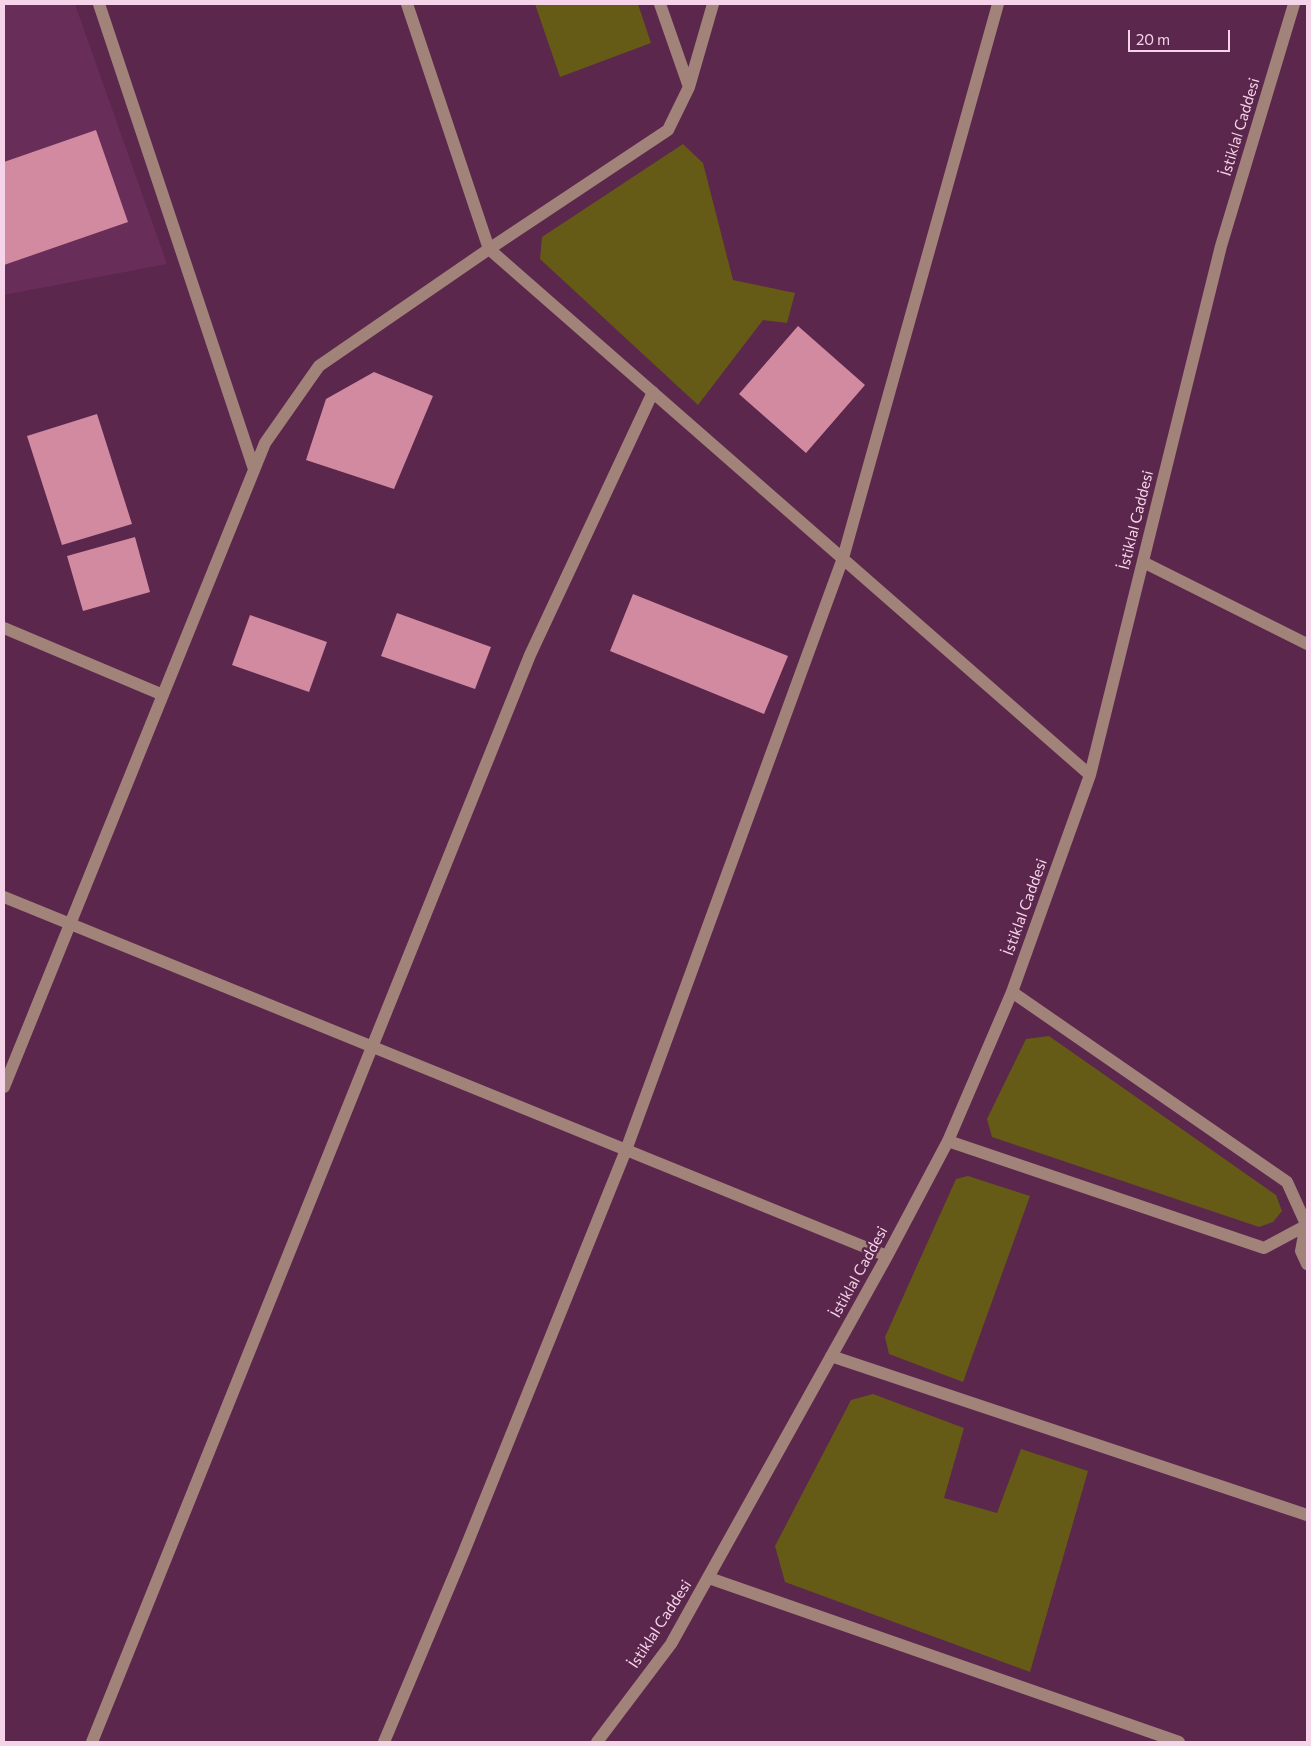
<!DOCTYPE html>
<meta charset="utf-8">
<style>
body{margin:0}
#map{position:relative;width:1311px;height:1746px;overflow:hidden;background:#5b274c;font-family:Commissioner,sans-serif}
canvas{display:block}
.frame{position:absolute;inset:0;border:5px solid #f5d4e9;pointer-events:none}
.scale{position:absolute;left:1128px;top:30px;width:102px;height:22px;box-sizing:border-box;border:2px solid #f5d4e9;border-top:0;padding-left:6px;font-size:15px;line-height:18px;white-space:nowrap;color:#f5d4e9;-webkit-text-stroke:4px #5b274c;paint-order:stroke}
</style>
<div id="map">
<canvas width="1311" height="1746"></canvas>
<div class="frame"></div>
<div class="scale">20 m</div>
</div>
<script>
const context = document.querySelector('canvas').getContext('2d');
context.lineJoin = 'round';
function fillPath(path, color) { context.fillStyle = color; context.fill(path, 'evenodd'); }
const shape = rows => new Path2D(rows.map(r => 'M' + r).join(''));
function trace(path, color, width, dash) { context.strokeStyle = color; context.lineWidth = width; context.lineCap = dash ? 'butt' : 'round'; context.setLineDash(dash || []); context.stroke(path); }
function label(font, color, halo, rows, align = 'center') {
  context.font = font + ' Commissioner,sans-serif'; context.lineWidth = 5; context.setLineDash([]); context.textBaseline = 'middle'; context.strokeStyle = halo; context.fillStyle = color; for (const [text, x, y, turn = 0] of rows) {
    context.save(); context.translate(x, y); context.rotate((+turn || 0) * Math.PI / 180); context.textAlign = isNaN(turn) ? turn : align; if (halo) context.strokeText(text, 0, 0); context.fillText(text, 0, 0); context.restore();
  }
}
fillPath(shape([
 [4,4,75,4,167,264,4,295]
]), '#682d58');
fillPath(shape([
 [535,4,638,4,651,43,560,77],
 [683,144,703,163,733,280,795,293,787,323,763,320,698,405,540,259,542,237],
 [1049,1036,1276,1195,1282,1211,1273,1222,1259,1227,992,1137,987,1119,1026,1039],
 [968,1176,1030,1196,963,1382,889,1354,885,1337,956,1179],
 [873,1394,964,1428,944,1498,997,1513,1021,1449,1088,1471,1030,1672,785,1582,775,1546,851,1400]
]), '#665a17');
fillPath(shape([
 [96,130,128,222,4,265,4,162],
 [798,326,865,385,806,453,739,394],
 [374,372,433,396,394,489,306,460,326,399],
 [97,414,132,524,62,545,27,436],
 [135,537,150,592,83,611,67,556],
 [633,594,788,656,764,714,610,651],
 [397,613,491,647,475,689,381,656],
 [250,615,327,642,309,692,232,665]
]), '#d28aa1');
trace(shape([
 [99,4,254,469],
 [407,4,489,249,1090,775],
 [660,4,689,87],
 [1143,562,1307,644],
 [4,628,163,695],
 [4,897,887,1256],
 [1012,992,1287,1182,1306,1224,1301,1251,1307,1264],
 [4,1087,265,443,319,366,489,249,668,130,689,87,713,4],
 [948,1141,1264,1248,1307,1225],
 [831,1356,1307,1515],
 [709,1578,1179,1742],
 [92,1742,530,655,653,392],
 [384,1742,463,1554,626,1150,843,558,998,4],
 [597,1742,671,1644,887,1256,948,1141,1012,992,1090,775,1221,246,1294,4]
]), '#a28379', 12);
label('15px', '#f5d4e9', '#5b274c', [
 ["İstiklal Caddesi",1240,127,-73],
 ["İstiklal Caddesi",1136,520,-76],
 ["İstiklal Caddesi",1025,907,-70],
 ["İstiklal Caddesi",859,1272,-61],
 ["İstiklal Caddesi",660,1624,-57]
]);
</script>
